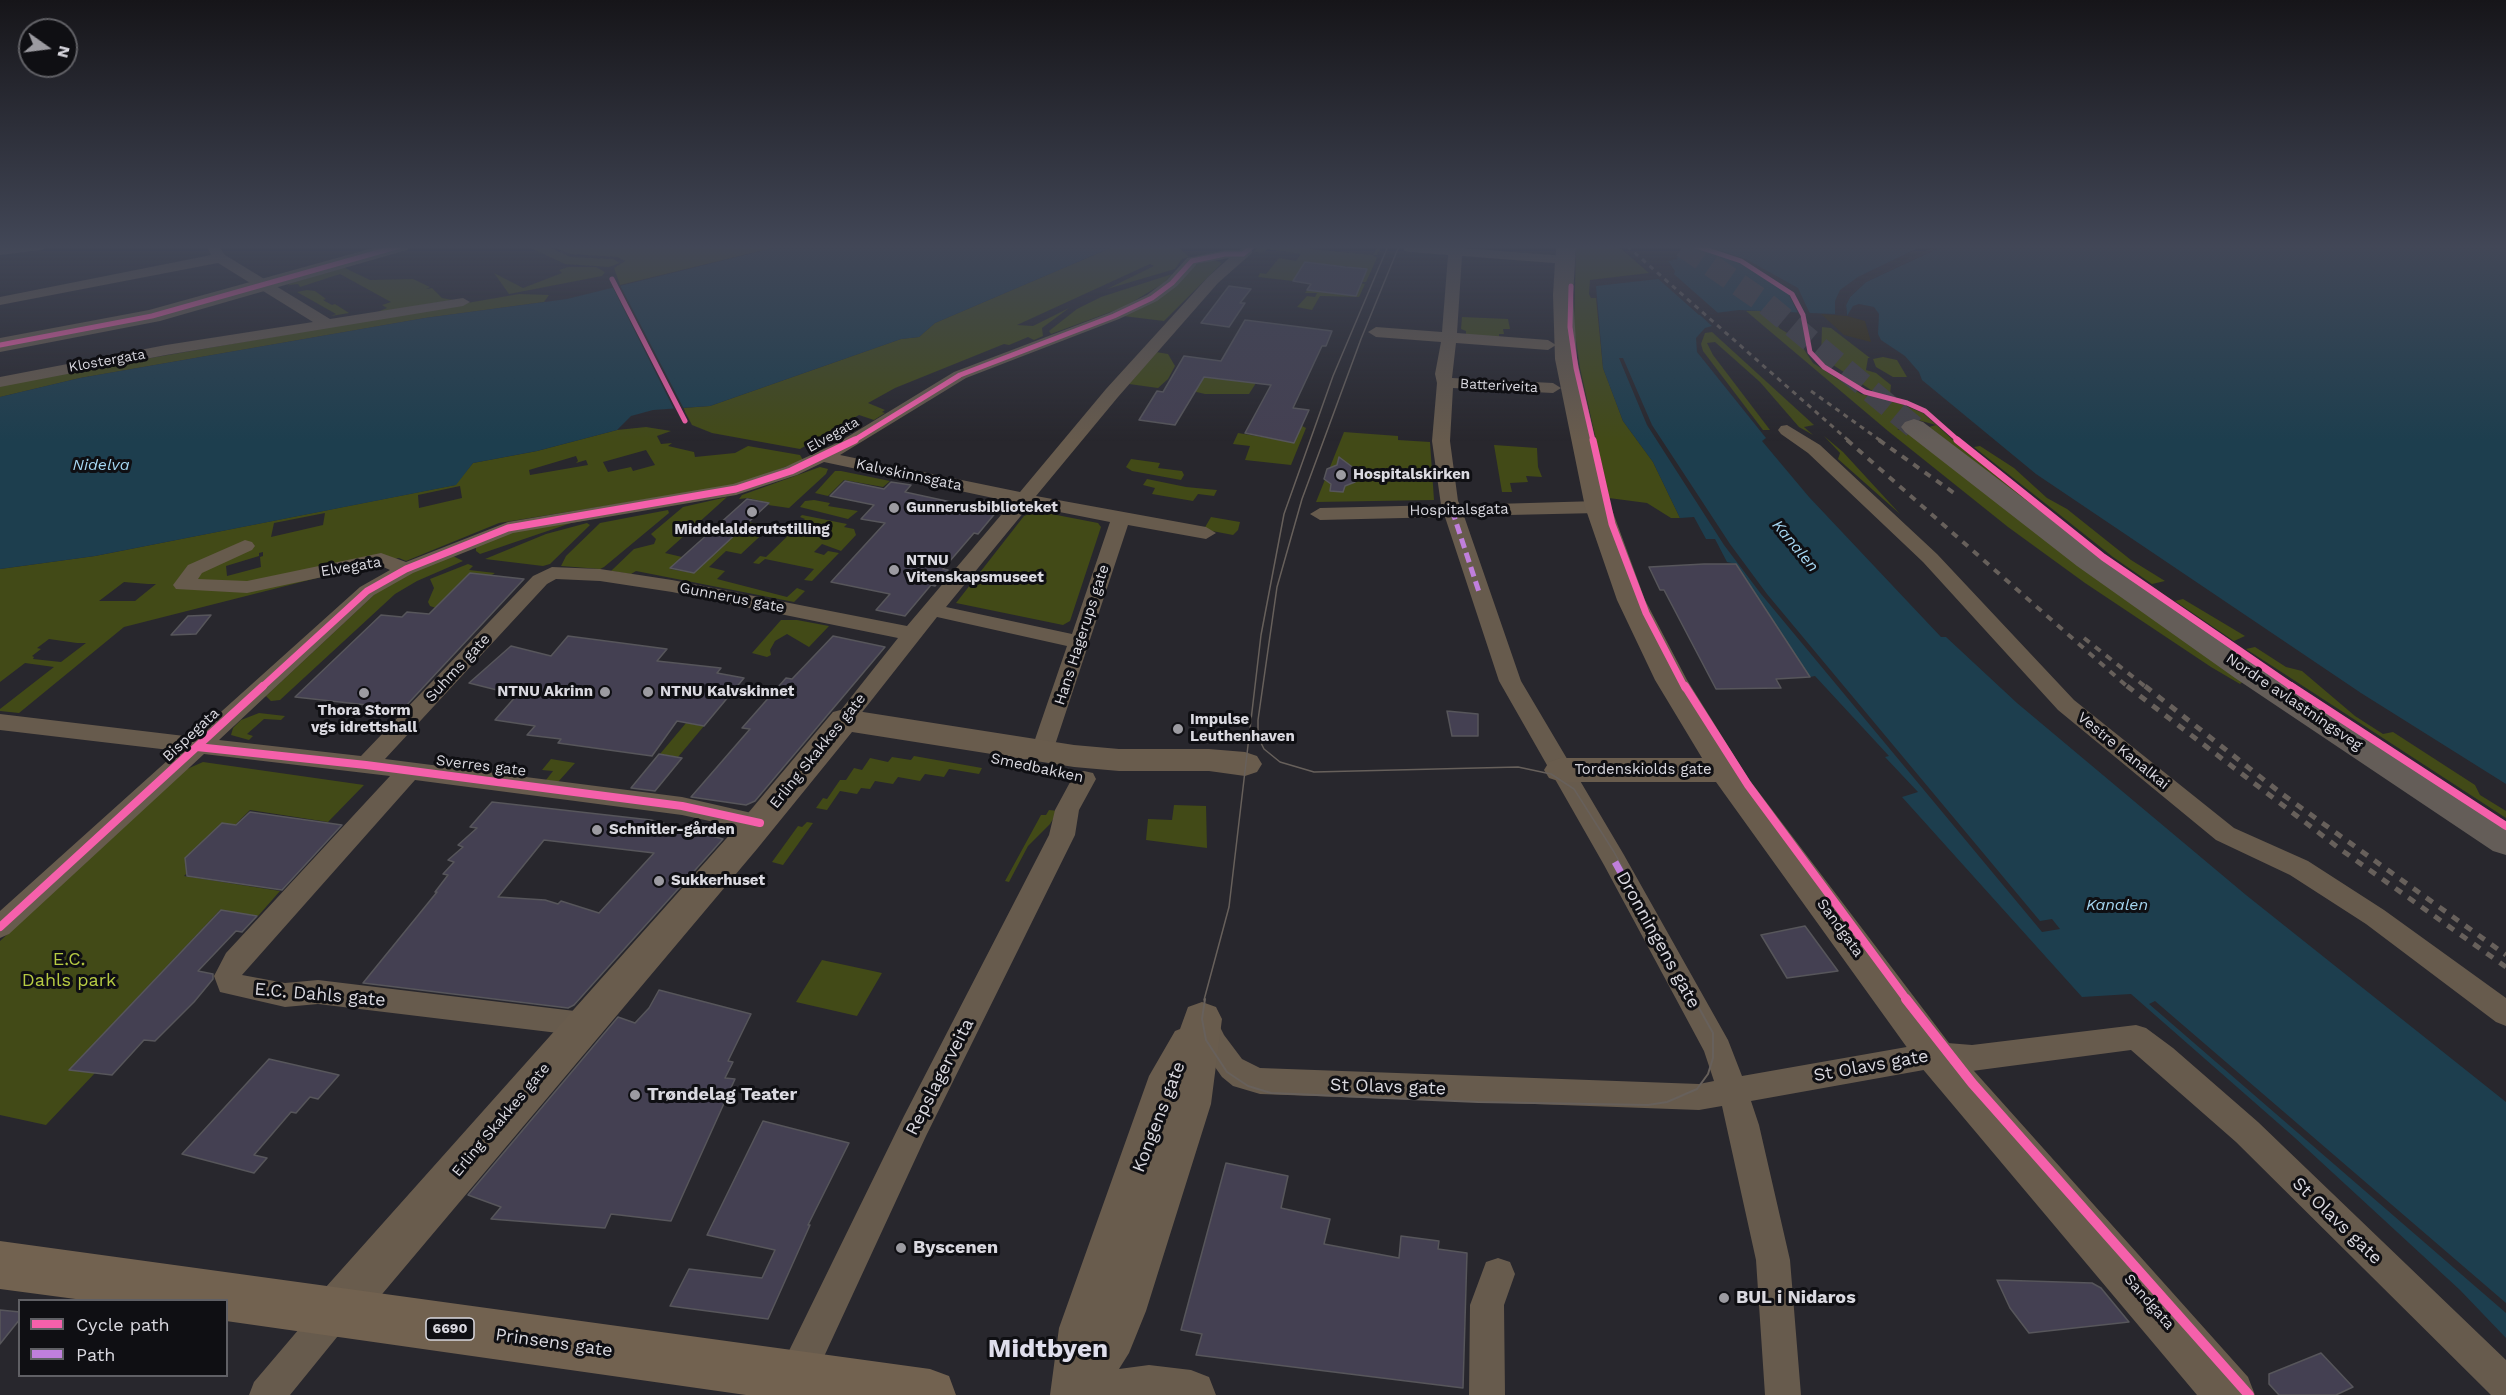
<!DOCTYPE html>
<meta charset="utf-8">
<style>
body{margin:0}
#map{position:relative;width:2506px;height:1395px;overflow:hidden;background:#28272d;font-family:"Work Sans",sans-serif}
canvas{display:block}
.legend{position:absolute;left:18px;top:1299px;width:210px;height:78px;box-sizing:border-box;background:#0f0f13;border:2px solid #606065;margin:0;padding:8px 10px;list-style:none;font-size:18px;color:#dad9e0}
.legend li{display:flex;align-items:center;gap:12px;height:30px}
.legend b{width:30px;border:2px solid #606065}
.north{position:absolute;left:18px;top:18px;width:60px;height:60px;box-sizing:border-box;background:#0f0f13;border:2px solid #606065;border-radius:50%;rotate:104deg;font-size:16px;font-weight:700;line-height:24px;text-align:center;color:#dad9e0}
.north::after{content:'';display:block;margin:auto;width:21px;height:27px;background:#9c9ba1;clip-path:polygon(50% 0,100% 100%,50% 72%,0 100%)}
</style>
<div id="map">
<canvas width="2506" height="1395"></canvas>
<ul class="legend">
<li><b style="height:8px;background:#f560ab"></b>Cycle path</li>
<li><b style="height:8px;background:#c07fdc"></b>Path</li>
</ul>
<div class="north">N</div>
</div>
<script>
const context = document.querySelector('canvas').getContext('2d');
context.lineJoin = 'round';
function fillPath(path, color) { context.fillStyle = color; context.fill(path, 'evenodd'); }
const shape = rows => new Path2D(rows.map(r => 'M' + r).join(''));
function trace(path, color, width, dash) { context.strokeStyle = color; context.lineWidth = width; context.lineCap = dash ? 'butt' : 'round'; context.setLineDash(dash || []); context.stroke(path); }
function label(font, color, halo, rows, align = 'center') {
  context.font = font + ' "Work Sans",sans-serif'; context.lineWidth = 6; context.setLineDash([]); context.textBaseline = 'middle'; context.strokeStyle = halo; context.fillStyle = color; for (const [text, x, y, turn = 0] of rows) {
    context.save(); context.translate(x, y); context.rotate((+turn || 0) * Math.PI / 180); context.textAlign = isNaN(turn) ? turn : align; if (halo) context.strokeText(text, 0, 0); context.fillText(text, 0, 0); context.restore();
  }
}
fillPath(shape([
 [526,246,546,246,571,257,613,259,620,263,609,267,565,264],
 [551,246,781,246,620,285,614,268,625,261,617,257,570,254],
 [1115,246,1177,246,1189,257,1182,259,1175,269,1107,289,1154,266,1150,264,1017,325,1033,326,1069,308,1042,328,1043,336,1034,340,1028,337,1009,345,1004,344,895,388,868,403,885,410,882,412,885,413,874,420,859,415,800,449,712,433,692,425,683,408,710,406,901,339,919,337,935,323],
 [1261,246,1311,246,1310,249,1373,255,1378,246,1382,246,1377,255,1373,255,1377,258,1366,282,1361,282,1367,269,1305,262,1293,281,1258,277,1260,273,1266,274,1279,258,1296,261,1301,254,1268,249,1261,253,1253,252],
 [1576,246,1618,246,1649,273,1590,280,1589,294,1591,298,1596,298,1603,368,1623,421,1653,462,1680,518,1671,518,1647,503,1609,498,1580,368,1574,327],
 [1214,260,1222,263,1164,321,1123,316,1197,264],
 [343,267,370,280,413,279,430,287,426,289,432,288,442,298,453,300,375,313,387,308,382,305,391,302,340,274,300,287,298,284,289,285,287,289,289,284],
 [568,267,596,267,605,272,602,276,509,294,494,273,523,288,562,273,559,270],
 [1172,274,1164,283,1124,307,1051,334,1049,331,1077,309,1101,297],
 [1361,283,1365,284,1359,297,1320,296,1312,310,1297,307,1307,296,1315,297,1317,293,1305,293,1307,290,1356,296],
 [307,290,315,291,326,299,323,300,332,305,335,304,349,313,331,316,336,314,297,292],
 [519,294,549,295,544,302,425,318,80,378,0,397,0,386,47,376],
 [1746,311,1760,311,1775,318,1779,328,1797,339,1813,363,1861,394,1901,404,1923,413,1961,447,2069,530,2096,555,1929,427,1936,425,1918,420,1900,423,1904,427,1897,430,1908,430,2245,680,2240,684,2211,667,2085,583,2008,527,1888,431],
 [1462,317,1508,319,1510,329,1503,329,1504,334,1499,334,1499,337,1466,335,1466,331,1461,329],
 [1822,327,1831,328,1870,358,1868,358,1866,370,1876,373,1891,385,1890,394,1871,390,1821,357],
 [1712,332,1814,425,1804,427,1813,435,1799,427,1760,382,1715,342,1707,343,1713,355,1770,430,1763,430,1703,351,1701,344,1705,333],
 [1156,352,1168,354,1175,366,1168,379,1158,388,1129,384],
 [1883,357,1897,360,1907,377,1893,377,1876,367,1873,359],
 [1174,373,1256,383,1249,394,1205,394,1188,390,1171,381],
 [1302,426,1306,428,1291,465,1245,460,1250,446,1233,444,1238,433,1293,442],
 [646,427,671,431,657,436,661,444,672,443,668,446,694,452,695,457,735,453,748,446,800,455,803,460,740,484,499,523,406,561,399,558,384,561,124,627,19,713,0,711,0,709,54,667,25,663,0,682,0,569,95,556,455,485,473,463,537,451,617,430],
 [646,450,655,465,633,471,631,467,608,472,603,462],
 [576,456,578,461,576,463,586,460,588,465,530,475,529,470],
 [460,486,462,498,419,508,418,495],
 [325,513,323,525,271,537,274,523],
 [263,552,263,556,260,557,261,567,227,576,226,566,259,556,259,553],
 [124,582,148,584,156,584,135,601,99,601],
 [49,639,77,643,86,643,61,662,33,659,34,657,32,656,41,649,37,648],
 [1344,432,1398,436,1398,440,1430,442,1434,500,1316,502],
 [1824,436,1843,452,1900,514,1838,459,1840,453],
 [1494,445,1537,448,1538,467,1542,477,1526,476,1528,482,1510,483,1512,492,1502,492],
 [1980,446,2014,468,2047,498,2067,509,2131,560,2165,581,2152,584,2113,557,1974,447],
 [1131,459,1160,463,1158,468,1182,471,1184,475,1181,480,1132,471,1126,467],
 [820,467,828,469,826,474,789,508,768,505,770,503,748,498,739,499,742,495],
 [835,471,841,471,890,481,883,487,844,480,828,496,815,493],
 [1147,479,1186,487,1217,490,1214,496,1198,494,1193,501,1152,494,1155,488,1143,485],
 [727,497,665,553,682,557,670,569,693,573,749,522,770,527,741,554,726,551,709,567,725,571,717,579,787,597,797,588,805,591,794,602,636,571,631,574,611,571,634,549,654,544,656,539,651,534,683,507],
 [814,500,830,503,828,506,858,511,848,519,800,507,805,501],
 [685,502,571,523,480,554,476,551,476,547,507,533],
 [668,510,669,513,604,567,600,569,561,566,566,556,600,523],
 [1036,511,1098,523,1101,527,1070,621,1063,625,956,603,1024,516],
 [802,515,847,524,844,527,854,529,856,535,841,551,822,544,814,552,824,555,828,551,839,553,812,581,804,580,814,569,765,559,759,564,753,563,760,556,766,557,805,519,800,517],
 [1211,517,1240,522,1238,530,1233,535,1207,530,1204,529],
 [587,523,590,525,588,527,550,564,543,566,485,559,546,534],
 [453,556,463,561,417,581,395,594,280,700,271,701,266,696,376,593,402,576],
 [468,564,473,566,469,570,495,573,436,608,430,606,428,602,434,588,430,579],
 [2183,599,2245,636,2234,641,2175,601],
 [781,620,797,620,829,626,809,647,787,634,775,641,770,650,771,655,767,657,752,653],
 [2255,647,2286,667,2302,671,2355,716,2383,734,2393,732,2475,785,2480,795,2506,811,2506,818,2246,649],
 [259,713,285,716,281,720,264,719,247,734,253,736,249,740,231,735,233,728,241,720],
 [686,723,704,726,678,757,660,754],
 [914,756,982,768,979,774,949,769,944,777,925,774,920,781,898,777,893,784,875,781,870,789,861,788,857,794,840,791,827,810,816,808,823,798,827,799,840,780,846,780,854,768,862,770,870,758,888,762,892,757,911,760],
 [551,759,575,763,558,782,546,780,553,771,542,770],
 [203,762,364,785,328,822,250,810,184,876,280,891,258,916,220,910,70,1069,95,1073,46,1125,0,1115,0,941,187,769],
 [1174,805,1206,806,1207,848,1146,840,1148,819,1172,820],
 [1049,810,1058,811,1050,824,1028,846,1009,882,1005,881,1041,815,1046,815],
 [807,822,813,823,783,865,772,862,798,826,802,827],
 [822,960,882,973,857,1016,796,1002]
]), '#424a17');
fillPath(shape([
 [1821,314,1847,316,1865,321,1871,342,1844,335]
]), '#342c11');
fillPath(shape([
 [781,246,1115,246,935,323,919,337,901,339,710,406,653,410,631,416,617,430,537,451,473,463,456,485,95,556,0,569,0,397,80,378,425,318,567,299],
 [1697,246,1922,246,1858,277,1840,290,1835,301,1835,314,1739,310,1700,315,1712,326,1705,328,1696,338,1697,352,1766,438,1762,441,1809,497,1941,637,1946,637,2017,703,2246,895,2506,1102,2506,1338,2460,1290,2294,1137,2131,994,2082,997,1902,797,1918,792,1885,757,1889,756,1815,676,1810,677,1736,564,1727,562,1715,539,1706,539,1694,517,1680,518,1653,462,1623,421,1603,368,1596,286,1658,279,1674,274,1675,271,1668,261,1678,259,1676,257,1684,256,1689,260,1700,258,1705,252,1695,248],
 [1943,246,2506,246,2506,784,2361,693,2036,474,1922,380,1919,372,1905,356,1881,340,1878,334,1879,314,1874,307,1859,304,1853,306,1847,316,1846,305,1850,297,1866,282]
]), '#1d3e4e');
fillPath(shape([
 [1693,246,1707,246,1746,259,1798,288,1811,316,1799,315,1788,293,1738,262],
 [1935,246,1943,246,1866,282,1850,297,1846,305,1847,316,1844,315,1843,304,1847,296,1865,280],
 [1671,272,1675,275,1718,313,1699,315,1655,276],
 [618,282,620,285,685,411,675,411,611,284],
 [1619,358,1623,358,1652,425,1730,544,1767,594,2040,921,2052,919,2060,929,2042,932,1761,594,1724,545,1647,425],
 [2155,1001,2506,1303,2506,1313,2149,1004]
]), '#28272d');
const building = shape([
 [1305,262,1345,267,1367,269,1356,296,1307,290,1311,284,1293,281,1305,262],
 [1229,286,1251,289,1240,303,1245,303,1229,327,1201,323,1229,286],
 [1245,320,1332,331,1326,346,1322,346,1293,408,1309,410,1294,443,1245,433,1271,385,1204,377,1175,425,1139,420,1157,391,1163,392,1184,356,1221,361,1245,320],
 [1339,457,1359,472,1355,482,1345,486,1343,492,1330,491,1331,484,1324,479,1327,469,1337,465,1339,457],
 [845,481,884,489,891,482,911,485,905,492,974,507,980,500,1002,505,978,534,974,533,943,569,948,570,935,586,931,585,905,616,876,610,890,594,831,582,885,523,861,519,874,505,830,496,845,481],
 [747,499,769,503,694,573,670,568,747,499],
 [1704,564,1736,564,1810,677,1776,679,1781,688,1716,689,1664,590,1660,590,1649,567,1704,564],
 [470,573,524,579,403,709,295,697,381,615,402,617,407,612,429,614,470,573],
 [211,615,196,634,171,635,188,616,211,615],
 [568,636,667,649,657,661,721,668,717,673,744,678,704,726,677,721,652,756,558,743,561,739,527,735,535,726,495,720,517,695,469,683,511,646,551,656,568,636],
 [833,636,885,647,755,801,746,805,691,797,750,729,742,728,786,678,792,679,833,636],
 [1447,711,1478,714,1478,736,1452,736,1447,711],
 [659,754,682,758,655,791,631,788,659,754],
 [492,802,651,820,723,839,574,1005,568,1008,363,983,437,892,435,892,448,875,443,874,454,862,448,860,463,847,458,845,477,828,470,827,492,802],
 [544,840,654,853,599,913,561,901,558,904,545,900,498,897,544,840],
 [250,812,342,825,282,890,187,876,185,858,222,823,236,825,250,812],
 [221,910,257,916,242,932,236,931,198,971,213,974,213,979,194,1002,155,1041,144,1040,112,1075,69,1070,221,910],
 [1805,926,1838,971,1787,978,1761,935,1805,926],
 [659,990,751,1014,728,1061,733,1062,725,1078,735,1079,671,1221,611,1214,605,1228,491,1219,501,1207,468,1195,618,1017,635,1023,649,1008,659,990],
 [269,1059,339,1075,318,1099,310,1097,296,1113,291,1112,254,1155,267,1158,254,1173,182,1154,269,1059],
 [763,1121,849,1143,808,1225,810,1225,768,1319,670,1306,689,1269,762,1278,775,1250,707,1235,763,1121],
 [1226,1163,1288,1176,1281,1208,1330,1219,1324,1244,1399,1258,1401,1236,1439,1241,1438,1249,1467,1253,1463,1388,1196,1355,1202,1334,1181,1330,1226,1163],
 [1997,1280,2092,1283,2101,1288,2129,1322,2029,1333,2010,1308,1997,1280],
 [0,1310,20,1312,20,1319,0,1344,0,1310],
 [2321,1353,2353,1387,2336,1395,2279,1395,2269,1384,2269,1374,2321,1353]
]);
fillPath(building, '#444052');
trace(building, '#57565b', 1.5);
trace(shape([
 [1683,246,1764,302,1914,427]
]), '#434248', 23, [23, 11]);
fillPath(shape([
 [11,246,49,246,42,250,0,255,0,247,11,246],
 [207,246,219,246,225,255,330,319,463,298,470,302,463,306,166,355,0,387,0,377,166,345,313,322,218,263,0,305,0,297,211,255,207,246],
 [1247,246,1252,247,1252,253,1218,283,1118,397,1036,496,1206,527,1216,533,1206,539,1128,525,1051,757,1043,759,1035,757,1031,751,1067,646,937,617,852,725,844,728,836,725,833,720,898,638,672,592,600,581,556,579,547,584,385,759,682,797,769,817,772,823,769,829,760,832,682,815,415,780,242,975,285,983,318,980,583,1012,593,1016,597,1024,593,1032,583,1036,318,1004,285,1007,220,992,214,976,226,953,390,776,204,754,9,934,0,938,0,911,178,751,0,730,0,714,193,737,360,587,390,570,379,565,247,593,176,589,173,585,188,565,245,540,252,542,255,546,252,550,202,573,198,579,247,581,381,553,406,562,508,522,733,484,785,467,839,442,954,372,1109,313,1147,295,1167,280,1187,258,1225,250,1239,250,1247,246],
 [1229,258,1208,277,1106,389,1020,492,840,455,966,378,1119,319,1157,301,1177,286,1197,264,1229,258],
 [824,462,1012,502,907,626,672,580,600,569,552,567,533,576,361,756,219,740,374,595,413,573,513,533,736,495,797,475,824,462],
 [1029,506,1110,522,1072,634,946,607,1029,506],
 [1404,246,1463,246,1463,248,1566,256,1573,260,1566,264,1462,256,1457,333,1548,340,1556,345,1548,350,1456,343,1452,378,1553,383,1561,388,1553,393,1453,388,1450,441,1458,501,1460,505,1598,501,1607,507,1598,513,1464,516,1521,681,1624,855,1728,1040,1742,1076,1935,1042,1972,1045,2136,1025,2146,1028,2173,1048,2258,1122,2506,1360,2506,1395,2491,1395,2236,1142,2131,1050,1972,1071,1935,1068,1751,1101,1759,1125,1790,1260,1801,1395,1765,1395,1756,1260,1722,1106,1699,1110,1260,1094,1233,1086,1222,1077,1198,1043,1190,1023,1194,1015,1204,1011,1214,1015,1224,1035,1242,1059,1260,1068,1699,1084,1714,1081,1704,1051,1604,865,1499,681,1445,517,1320,520,1310,514,1320,508,1441,505,1432,441,1437,383,1435,374,1441,342,1376,337,1368,332,1376,327,1442,332,1448,255,1409,252,1404,251,1404,246],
 [1787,425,1820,445,1937,554,2074,700,2234,828,2308,861,2384,910,2506,998,2506,1026,2496,1022,2366,924,2290,875,2216,840,2058,710,1923,562,1808,453,1781,434,1778,430,1781,426,1787,425],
 [1084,771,1093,773,1096,779,1079,810,1075,835,926,1136,809,1389,796,1394,783,1389,778,1376,783,1363,904,1116,1049,835,1055,810,1075,773,1084,771],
 [1498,1258,1510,1262,1515,1274,1504,1305,1505,1395,1469,1395,1470,1305,1486,1262,1498,1258],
 [334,1297,346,1302,351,1314,346,1326,290,1395,249,1395,254,1382,322,1302,334,1297]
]), '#675b4d');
fillPath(shape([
 [380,246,410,246,407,250,160,321,0,352,0,338,149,310,380,246],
 [1556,246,1576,246,1573,295,1577,359,1611,507,1645,600,1687,680,1748,778,1949,1043,2248,1377,2255,1395,2197,1395,1921,1067,1716,782,1561,782,1549,778,1544,770,1549,762,1561,758,1702,758,1655,680,1617,600,1585,507,1555,359,1553,295,1556,246],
 [844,709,1074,745,1119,749,1209,749,1245,752,1257,756,1262,764,1257,772,1245,776,1209,771,1119,771,1074,767,852,732,757,849,351,1331,334,1338,317,1331,310,1314,317,1297,733,831,833,712,844,709],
 [1202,1002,1216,1007,1222,1019,1211,1104,1146,1311,1129,1353,1119,1369,1149,1365,1191,1370,1209,1377,1216,1395,1050,1395,1059,1328,1149,1076,1175,1031,1180,1029,1188,1007,1202,1002]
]), '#695c4d');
fillPath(shape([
 [0,1241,930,1369,949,1376,956,1395,746,1395,226,1321,226,1300,83,1300,0,1289,0,1241]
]), '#726250');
fillPath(shape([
 [1914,419,1923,422,2097,554,2257,664,2506,823,2506,855,2493,851,2235,678,2077,566,1905,432,1901,427,1905,422,1914,419]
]), '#645d58');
trace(shape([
 [1399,246,1361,339,1302,499,1277,587,1258,720,1258,737,1264,749,1280,762,1314,772,1518,767,1551,774,1574,789,1614,852,1695,1000],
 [1204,1000,1229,907,1261,635,1284,514,1333,376,1388,246]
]), '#67605b', 1.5);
trace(shape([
 [1205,999,1202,1019,1206,1040,1227,1072,1248,1086,1271,1093,1478,1102,1648,1105,1667,1102,1697,1089,1708,1074,1713,1058,1713,1033,1694,999]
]), '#67605b', 2);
trace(shape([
 [1627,246,1849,441],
 [1811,391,1881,441]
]), '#67605b', 3, [5, 5]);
trace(shape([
 [1847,440,2129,688],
 [1879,440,1954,493],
 [2084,638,2147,688]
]), '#67605b', 4, [7, 7]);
trace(shape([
 [2127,686,2340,849,2506,967],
 [2145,686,2282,794,2506,955]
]), '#67605b', 5, [8, 8]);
trace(shape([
 [1452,510,1480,595]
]), '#c07fdc', 5, [10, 5]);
trace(shape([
 [1615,862,1661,944]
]), '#c07fdc', 7, [14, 7]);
trace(shape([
 [1696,246,1741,261,1792,294,1803,315,1810,352,1824,367,1865,392,1907,403,1925,411,1959,441],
 [612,279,685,421],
 [1571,286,1570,327,1576,368,1593,441],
 [0,345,152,316,400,246],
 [853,441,960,375,1114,316,1152,298,1172,283,1192,261,1225,254,1243,254,1253,246]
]), '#f560ab', 5);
trace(shape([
 [1593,440,1612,524,1646,613,1685,688],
 [1957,440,2103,557,2294,688],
 [261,688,367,591,406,569,508,528,736,489,791,471,855,440]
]), '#f560ab', 7);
trace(shape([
 [1685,686,1748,785,1907,1000],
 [2291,686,2506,826],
 [197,747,366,765,682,806,760,823],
 [0,927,263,686]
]), '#f560ab', 8);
trace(shape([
 [1906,999,1972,1083,2249,1395]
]), '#f560ab', 10);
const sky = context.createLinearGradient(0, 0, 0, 441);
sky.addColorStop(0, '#161519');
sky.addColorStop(0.56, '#424757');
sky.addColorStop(1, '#42475700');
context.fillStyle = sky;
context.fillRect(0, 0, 2506, 441);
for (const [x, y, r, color] of [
 [1341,475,6,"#9c9ba1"],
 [894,508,6,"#9c9ba1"],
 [752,512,6,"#9c9ba1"],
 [894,570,6,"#9c9ba1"],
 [605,692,6,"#9c9ba1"],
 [648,692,6,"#9c9ba1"],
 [364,693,6,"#9c9ba1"],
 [1178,729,6,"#9c9ba1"],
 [597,830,6,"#9c9ba1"],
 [659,881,6,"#9c9ba1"],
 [635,1095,6,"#9c9ba1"],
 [901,1248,6,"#9c9ba1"],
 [1724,1298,6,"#9c9ba1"]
]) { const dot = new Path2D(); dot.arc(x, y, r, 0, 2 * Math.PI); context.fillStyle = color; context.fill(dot); trace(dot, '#0f0f13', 2); }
label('14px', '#dad9e0', '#0f0f13', [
 ["Klostergata",107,361,-10],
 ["Batteriveita",1499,386,3],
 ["Elvegata",833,435,-29]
]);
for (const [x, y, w] of [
 [450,1329,48]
]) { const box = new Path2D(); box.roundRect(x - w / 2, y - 11, w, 22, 4.5); context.fillStyle = '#0f0f13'; context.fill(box); trace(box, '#dad9e0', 1.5); }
label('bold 14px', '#dad9e0', null, [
 ["6690",450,1329]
]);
label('15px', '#dad9e0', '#0f0f13', [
 ["Kalvskinnsgata",909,475,12],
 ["Hospitalsgata",1459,510,-1],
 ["Elvegata",351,567,-9],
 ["Gunnerus gate",732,598,11],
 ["Hans Hagerups gate",1082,635,-72],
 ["Suhms gate",458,668,-47],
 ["Nordre avlastningsveg",2294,702,34],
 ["Bispegata",191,735,-43],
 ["Erling Skakkes gate",818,751,-51],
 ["Vestre Kanalkai",2123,751,39],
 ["Sverres gate",481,766,7],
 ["Smedbakken",1037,768,12],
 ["Tordenskiolds gate",1643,770],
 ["Sandgata",1840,928,54],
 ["Erling Skakkes gate",501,1120,-50],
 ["Sandgata",2149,1302,49]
]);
label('bold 15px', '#dad9e0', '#0f0f13', [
 ["Hospitalskirken",1353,475],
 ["Gunnerusbiblioteket",906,508],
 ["Middelalderutstilling",752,530,"center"],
 ["NTNU",906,561],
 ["Vitenskapsmuseet",906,578],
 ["NTNU Akrinn",593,692,"right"],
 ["NTNU Kalvskinnet",660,692],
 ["Thora Storm",364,711,"center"],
 ["vgs idrettshall",364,728,"center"],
 ["Impulse",1190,720],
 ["Leuthenhaven",1190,737],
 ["Schnitler-gården",609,830],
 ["Sukkerhuset",671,881]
], 'left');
label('italic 16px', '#a6d7f2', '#0f0f13', [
 ["Nidelva",101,465],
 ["Kanalen",1795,546,50],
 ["Kanalen",2117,905]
]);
label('18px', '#dad9e0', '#0f0f13', [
 ["Dronningens gate",1658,940,61],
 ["E.C. Dahls gate",320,995,5],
 ["St Olavs gate",1871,1066,-10],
 ["Repslagerveita",940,1077,-63],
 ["St Olavs gate",1388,1087,2],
 ["Kongens gate",1159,1117,-69],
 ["St Olavs gate",2337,1221,44],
 ["Prinsens gate",554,1343,8]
]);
label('18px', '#b7cb43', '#0f0f13', [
 ["E.C.",69,960],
 ["Dahls park",69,981]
]);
label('bold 18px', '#dad9e0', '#0f0f13', [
 ["Trøndelag Teater",647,1095],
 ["Byscenen",913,1248],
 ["BUL i Nidaros",1736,1298]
], 'left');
label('bold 26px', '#dfdeec', '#0f0f13', [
 ["Midtbyen",1048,1349]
]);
</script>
